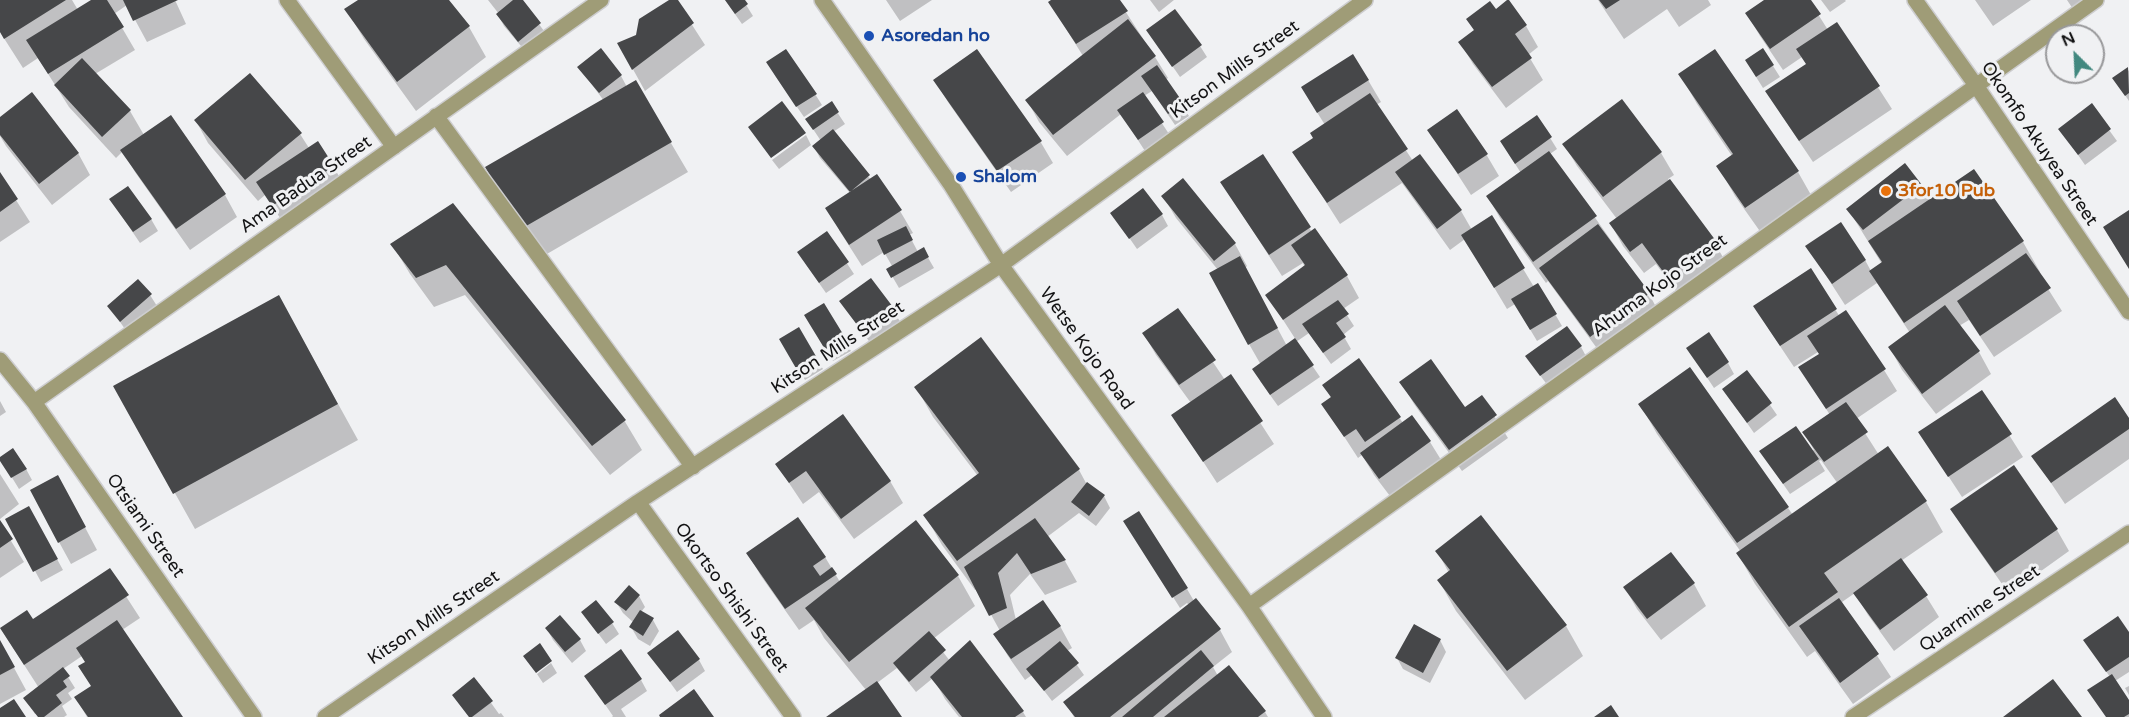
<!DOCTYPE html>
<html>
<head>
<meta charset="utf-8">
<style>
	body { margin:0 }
	#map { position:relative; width:2129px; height:717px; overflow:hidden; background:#f0f1f3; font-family:"Varela Round",sans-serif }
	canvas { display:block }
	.north { position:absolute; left:2045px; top:24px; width:60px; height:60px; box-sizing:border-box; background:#f0f1f3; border:2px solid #98989a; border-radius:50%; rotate:336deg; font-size:16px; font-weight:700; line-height:24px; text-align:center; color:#131314 }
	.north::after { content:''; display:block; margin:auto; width:21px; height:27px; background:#42887f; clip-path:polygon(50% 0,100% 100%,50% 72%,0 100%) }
</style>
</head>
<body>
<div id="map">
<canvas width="2129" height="717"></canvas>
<div class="north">N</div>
</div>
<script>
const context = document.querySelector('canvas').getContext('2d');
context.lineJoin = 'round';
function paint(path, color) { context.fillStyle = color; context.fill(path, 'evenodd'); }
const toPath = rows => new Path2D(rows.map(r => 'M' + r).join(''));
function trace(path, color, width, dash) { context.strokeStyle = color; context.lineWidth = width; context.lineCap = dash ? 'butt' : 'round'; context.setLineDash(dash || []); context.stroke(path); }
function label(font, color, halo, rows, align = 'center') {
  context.font = font + ' "Varela Round",sans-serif'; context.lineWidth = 6; context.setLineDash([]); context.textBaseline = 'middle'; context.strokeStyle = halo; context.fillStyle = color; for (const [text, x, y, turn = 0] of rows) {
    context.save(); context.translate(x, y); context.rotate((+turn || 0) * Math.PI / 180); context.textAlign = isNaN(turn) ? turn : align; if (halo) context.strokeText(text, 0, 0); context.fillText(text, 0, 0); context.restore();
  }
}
const shadow = toPath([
	[0,0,72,0,78,10,93,0,175,0,186,24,147,42,127,5,114,14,135,50,95,74,130,111,144,135,225,195,237,217,190,250,135,172,123,151,116,158,69,107,38,58,23,68,0,32],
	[361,0,448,0,469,27,486,57,416,111,364,39,346,9],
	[488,0,521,0,547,35,526,52,504,26,498,15,499,14],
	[672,0,676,0,705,45,645,91,619,44,637,36],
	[725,0,743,0,753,16,742,24],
	[886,0,932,0,900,21],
	[1054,0,1118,0,1155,57,1168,78,1165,80,1189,116,1175,125,1152,91,1144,96,1169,134,1145,151,1121,114,1067,156,1039,122,1027,100,1083,56,1050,3],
	[1150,0,1174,0,1159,12],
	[1598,0,1708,0,1711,5,1679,27,1667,9,1624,39],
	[1764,0,1809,0,1828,30,1837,24,1892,109,1813,162,1780,113,1807,65,1802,57,1783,70,1760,36,1747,14,1765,2],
	[1821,0,1845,0,1846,1,1830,12],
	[1975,0,2031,0,1993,26],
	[2067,0,2095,0,2079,18],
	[1495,11,1526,26,1538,47,1528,55,1543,80,1506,108,1473,64,1460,42,1475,32,1468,20],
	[1148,31,1200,46,1207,57,1180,77],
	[1773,66,1780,77,1763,88,1753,72],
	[579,67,621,76,627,87,635,82,688,172,540,258,487,168,604,101],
	[2127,69,2129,71,2129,101,2114,79],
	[774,74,815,94,822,105,804,117],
	[1680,74,1798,172,1815,202,1764,237,1735,196,1718,166,1732,156,1697,104],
	[935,80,1040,141,1053,163,1011,192,948,102],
	[1368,80,1381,102,1376,105,1413,161,1420,156,1461,211,1472,230,1492,217,1534,287,1538,285,1562,326,1537,341,1515,304,1507,309,1465,239,1450,250,1402,183,1340,224,1294,152,1315,138,1325,125,1315,109],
	[1621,101,1661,153,1674,175,1668,179,1714,242,1727,264,1681,298,1656,264,1644,273,1623,246,1611,224,1617,219,1577,166,1564,144],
	[831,103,845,124,833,132,871,180,900,211,913,233,909,235,918,252,923,249,934,268,899,288,888,269,892,266,884,252,862,266,839,230,850,193,820,158,814,147,821,141,807,120],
	[2091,105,2117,141,2085,165,2060,129],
	[1537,117,1557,149,1550,154,1649,294,1661,316,1604,358,1548,281,1546,283,1500,218,1488,197,1521,173,1508,153],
	[0,119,78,153,90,175,52,205,6,146,0,136],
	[196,121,300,134,309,148,333,166,346,188,286,227,265,195,258,201,208,143],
	[1429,130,1486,154,1499,176,1471,195],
	[806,135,811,145,779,169,772,160],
	[1263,156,1312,232,1315,230,1347,276,1359,298,1343,309,1354,326,1343,335,1351,349,1331,364,1309,333,1296,342,1320,377,1278,406,1260,381,1261,365,1249,344,1218,270,1176,218,1163,196,1235,244,1247,266,1245,268,1287,346,1296,340,1267,295,1305,268,1303,263,1282,276,1222,183],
	[0,175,30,222,0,242],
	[1921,186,1930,201,2023,242,2040,272,2038,273,2062,311,1994,357,1969,320,1959,326,1979,352,1991,374,1936,414,1902,370,1890,348,1910,333,1877,283,1845,305,1807,246,1865,260,1871,271,1882,264,1848,209],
	[111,200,151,219,158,231,140,243],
	[453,205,624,420,642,450,610,475,465,295,434,307,410,274,392,244],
	[1112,213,1162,215,1168,226,1137,249],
	[827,233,854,274,826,293,805,263],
	[1810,270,1840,317,1884,370,1897,391,1856,419,1879,455,1926,502,1943,532,1901,561,1926,596,1939,617,1894,651,1868,615,1855,593,1842,602,1891,677,1853,704,1815,651,1807,657,1755,584,1738,554,1741,552,1657,434,1640,404,1689,369,1793,515,1838,484,1821,460,1819,461,1825,471,1790,494,1768,462,1814,450,1804,433,1830,415,1800,368,1820,355,1818,352,1794,367,1768,328],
	[150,295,157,306,127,332,109,306],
	[841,302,894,312,901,323,871,344],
	[823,305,851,351,833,361,806,316],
	[1178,310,1225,380,1230,376,1274,444,1217,483,1173,415,1191,403,1156,355,1144,334],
	[798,329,823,369,805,380,781,339],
	[299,333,358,440,195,529,115,386],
	[1581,347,1587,358,1548,386,1534,367],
	[1688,349,1728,363,1734,374,1714,388],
	[1359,360,1403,423,1411,417,1430,442,1443,463,1393,500,1374,475,1362,455,1358,458,1323,404,1331,398,1324,385],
	[1747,372,1777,415,1754,433,1724,390],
	[1401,382,1465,409,1482,397,1508,438,1462,471,1414,404],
	[916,387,1079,470,1086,483,1104,496,1110,508,1096,526,1079,513,1047,537,1065,561,1077,582,1045,595,1030,574,1010,595,1016,620,1060,626,1072,648,1067,651,1084,675,1052,701,1032,675,1025,680,1008,656,995,634,1000,631,977,589,975,590,942,545,925,515,978,476,933,417],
	[1982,392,2023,457,1962,497,1920,433],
	[0,401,6,412,0,416],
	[2129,421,2129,459,2065,504,2033,456],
	[0,458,26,469,32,480,19,489],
	[777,465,890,481,903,503,854,539,819,492,803,504],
	[0,474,19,504,0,519],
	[70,499,97,550,71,564,59,542],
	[29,508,63,570,41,582,7,519],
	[1952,510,2057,530,2069,551,2009,594,1965,531],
	[0,523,24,562,0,578],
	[1132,532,1187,589,1194,601,1220,630,1232,652,1213,667,1218,676,1265,712,1268,717,1074,717,1065,702,1189,605,1187,603,1180,608],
	[1437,551,1566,626,1583,656,1525,700,1456,611,1439,581,1449,573],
	[748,554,825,557,840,582,958,576,975,606,933,639,950,661,1023,712,1026,717,959,717,945,699,933,678,916,692,897,668,877,683,900,717,828,717,866,690,824,638,814,620,799,630,761,576],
	[1670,554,1694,584,1706,606,1661,640,1637,609,1625,588],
	[109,570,140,618,122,630,181,717,87,717,76,698,92,687,86,663,82,656,63,669,75,688,68,693,72,699,62,706,67,715,64,717,40,717,38,712,35,714,25,698,39,688,1,629,32,621],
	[639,596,645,607,641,612,653,620,659,631,650,646,638,639,631,627,634,623,623,613,616,602],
	[583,613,612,623,619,634,606,644],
	[560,617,580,640,586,651,572,663,553,640,547,629],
	[2129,634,2129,672,2115,681,2129,702,2129,717,2106,717,2110,677,2092,651],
	[1440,640,1446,652,1430,683,1403,669,1397,658],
	[0,642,26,690,0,704],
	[649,653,699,660,705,671,677,692],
	[551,663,557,673,543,683,537,674],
	[474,679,499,714,501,713,504,717,469,717,454,695],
	[641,680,647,691,621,709,626,717,612,717,613,716,593,687],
	[2129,686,2129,695,2125,688]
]);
const building = toPath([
	[0,0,66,0,4,39,0,32],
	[91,0,107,0,124,27,48,74,26,40],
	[123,0,178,0,133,21],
	[358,0,449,0,470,26,397,82,344,9],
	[513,0,523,0,541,23,518,42,496,14],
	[669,0,678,0,694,23,632,70,617,43,636,35,639,19],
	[725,0,745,0,748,4,735,14],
	[1051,0,1120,0,1128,11,1076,44,1048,2],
	[1507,0,1509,0,1527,25,1515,34,1532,58,1492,87,1458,42,1474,30,1466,19,1490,1,1496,9],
	[1599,0,1620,0,1606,9],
	[1764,0,1811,0,1821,14,1770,49,1745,13],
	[1175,9,1202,45,1172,67,1146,30],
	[1128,19,1156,56,1053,135,1025,100],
	[1837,22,1880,86,1799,141,1765,91,1806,64,1796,49],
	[601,48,622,75,599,93,577,67],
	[1763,48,1774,65,1756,77,1745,60],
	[786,49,817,94,796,107,766,62],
	[977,49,1042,141,997,171,933,80],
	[1715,49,1799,171,1745,208,1716,166,1733,154,1678,74],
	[1353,54,1369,80,1317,113,1301,87],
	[82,58,131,110,102,137,54,85],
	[1157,65,1184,104,1168,114,1141,76],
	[2128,67,2129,93,2125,96,2112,78],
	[250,73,302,133,245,180,194,120],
	[636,80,672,142,521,229,485,167],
	[32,92,79,153,39,184,0,135,0,117],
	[1143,92,1164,122,1138,140,1117,110],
	[1370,93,1408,149,1327,203,1292,152,1313,138,1310,133],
	[1622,99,1662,152,1603,197,1562,144],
	[782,101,806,133,771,158,748,127],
	[832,101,839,112,813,130,805,119],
	[2092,103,2111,129,2078,155,2058,129],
	[1457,109,1488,154,1458,174,1427,130],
	[171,115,226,194,176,229,120,150],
	[1537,115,1552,137,1515,164,1500,141],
	[833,129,870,175,850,192,812,146],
	[318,141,334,166,272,206,256,182],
	[1549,151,1597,216,1533,262,1486,196],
	[1263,154,1311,227,1269,255,1220,182],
	[1420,154,1462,210,1437,229,1395,172],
	[1905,163,1922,185,1863,230,1846,209],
	[1974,169,2024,241,1904,323,1869,271,1882,262,1868,241],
	[0,172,18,199,0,212],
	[877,174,902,210,849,245,825,208],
	[1183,178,1236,243,1214,261,1161,196],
	[1670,179,1716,241,1667,277,1642,243,1630,252,1609,223],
	[128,186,152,219,133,232,109,199],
	[1143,188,1163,214,1129,239,1110,213],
	[453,203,626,420,592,446,446,265,416,278,390,244],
	[2129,210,2129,269,2103,227],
	[1492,215,1525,268,1494,288,1461,235],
	[1841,222,1866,260,1832,284,1805,246],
	[1598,224,1650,293,1590,337,1539,268],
	[906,226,913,240,884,255,877,240],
	[1315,228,1348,275,1283,320,1265,295,1305,265,1291,245],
	[827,231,849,262,819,283,797,252],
	[924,247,929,257,891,278,886,269],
	[2026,253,2051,288,1980,336,1957,301],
	[1240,256,1278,328,1248,345,1209,273],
	[1811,268,1837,309,1780,346,1753,306],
	[871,278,896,311,864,334,839,301],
	[138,279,152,294,120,322,107,306],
	[1538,283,1557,314,1530,330,1511,299],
	[279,295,338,404,173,494,113,386],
	[1338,300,1349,314,1336,323,1346,337,1323,353,1302,324],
	[824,303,846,339,826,351,804,315],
	[1945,305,1980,351,1922,394,1888,347],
	[1178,308,1216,360,1179,385,1142,333],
	[1846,310,1886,369,1826,409,1798,367,1819,354,1807,336],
	[1567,326,1582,346,1540,376,1525,356],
	[799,327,817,358,797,370,779,339],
	[1709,332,1729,362,1707,378,1686,348],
	[981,337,1080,469,957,561,923,515,979,473,914,387],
	[1295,338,1314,365,1270,395,1252,369],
	[1359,358,1401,417,1365,442,1356,429,1344,437,1321,404,1331,397,1322,385],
	[1431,359,1465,407,1482,395,1497,415,1449,450,1399,382],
	[1690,367,1789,507,1737,543,1638,404],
	[1747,370,1772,403,1747,423,1722,389],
	[1231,374,1263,421,1203,462,1171,415],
	[1982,390,2012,434,1948,477,1918,432],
	[2115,397,2129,418,2129,429,2051,483,2031,456],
	[1846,402,1868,432,1824,462,1802,432],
	[843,414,891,481,841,519,806,471,789,483,775,464],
	[1412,415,1431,441,1379,479,1360,453],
	[1796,426,1819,459,1783,484,1759,451],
	[1888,446,1927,501,1824,573,1838,592,1789,627,1736,553],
	[13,448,27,469,11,478,0,461,0,457],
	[2014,465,2058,529,1995,573,1950,509],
	[58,475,86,527,58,543,30,490],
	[1087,482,1105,495,1089,516,1071,502],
	[29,506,58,559,33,572,5,519],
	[1139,511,1188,588,1172,598,1123,521],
	[1481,515,1567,625,1507,671,1437,580,1450,570,1435,551],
	[798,517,826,557,813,566,820,576,832,567,837,574,785,609,746,553],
	[1035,518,1066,560,1031,574,1017,553,998,573,1007,608,989,616,964,567],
	[0,520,13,539,0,548],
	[916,520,959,575,849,662,805,608],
	[1671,552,1695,583,1647,619,1623,587],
	[1901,558,1928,595,1880,630,1853,593],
	[110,568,129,595,24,665,0,628,27,610,33,619],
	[629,585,640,595,626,611,614,602],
	[1196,598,1221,629,1110,717,1075,717,1063,702],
	[1839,598,1879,654,1840,683,1799,626],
	[596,600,614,622,598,634,581,612],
	[1043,600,1061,626,1011,659,993,634],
	[640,610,654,618,643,636,629,627],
	[560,615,581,639,565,652,545,628],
	[2118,616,2129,632,2129,657,2106,672,2083,640],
	[117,620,183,717,88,717,74,697,91,686,78,666,85,662,76,648],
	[1414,624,1441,639,1423,673,1395,658],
	[678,630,700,659,670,682,647,653],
	[929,631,946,650,909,682,893,663],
	[0,640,15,667,0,675],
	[970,640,1024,711,1015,717,962,717,930,677],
	[1060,641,1079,663,1044,691,1026,669],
	[540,643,552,661,536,673,523,656],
	[621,649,642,679,605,705,584,676],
	[1201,650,1214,666,1153,717,1122,717],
	[1229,665,1266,711,1258,717,1164,717],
	[63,667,70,676,63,681,67,687,56,695,62,703,44,717,38,717,23,698],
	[2112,674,2129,700,2129,714,2124,717,2106,717,2087,690],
	[474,677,493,701,472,717,469,717,452,695],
	[2053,679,2082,717,2003,717],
	[877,681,902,717,826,717],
	[694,689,714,717,660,717,659,715],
	[14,699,26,717,0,717,0,708],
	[1611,705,1619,717,1594,717]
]);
const minor = toPath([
	[287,0,394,147],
	[822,0,951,185,1001,265,1249,606,1324,717],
	[1915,0,1975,84,2129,312],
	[436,116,693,467],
	[0,360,34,402,254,717],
	[34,402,601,0],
	[638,502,793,717],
	[1249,606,2096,0],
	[325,717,638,502,1001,265,1365,0],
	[1853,717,2129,533]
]);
const markers = [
	[869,36,6,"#1a4fb4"],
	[961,177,6,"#1a4fb4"],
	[1886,191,6,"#e8710a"]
];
const transitNames = [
	["Asoredan ho",881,36],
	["Shalom",973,177]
];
const streetNames = [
	["Kitson Mills Street",1235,70,-36],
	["Okomfo Akuyea Street",2039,144,56],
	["Ama Badua Street",306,185,-35],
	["Ahuma Kojo Street",1660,286,-36],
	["Kitson Mills Street",838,348,-33],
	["Wetse Kojo Road",1086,349,54],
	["Otsiami Street",145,526,55],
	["Okortso Shishi Street",731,598,54],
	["Quarmine Street",1980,609,-34],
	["Kitson Mills Street",434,618,-34]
];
const foodNames = [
	["3for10 Pub",1898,191]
];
paint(shadow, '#0003');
paint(building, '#464749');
trace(minor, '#cdcdcf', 18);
trace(minor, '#9f9c77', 15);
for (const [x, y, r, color] of markers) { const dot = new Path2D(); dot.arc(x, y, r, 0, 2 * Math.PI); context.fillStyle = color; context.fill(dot); trace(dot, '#f0f1f3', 2); }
label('bold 18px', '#164399', '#f0f1f3', transitNames, 'left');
label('18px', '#131314', '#f0f1f3', streetNames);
label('bold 18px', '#c56008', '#f0f1f3', foodNames, 'left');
</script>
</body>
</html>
